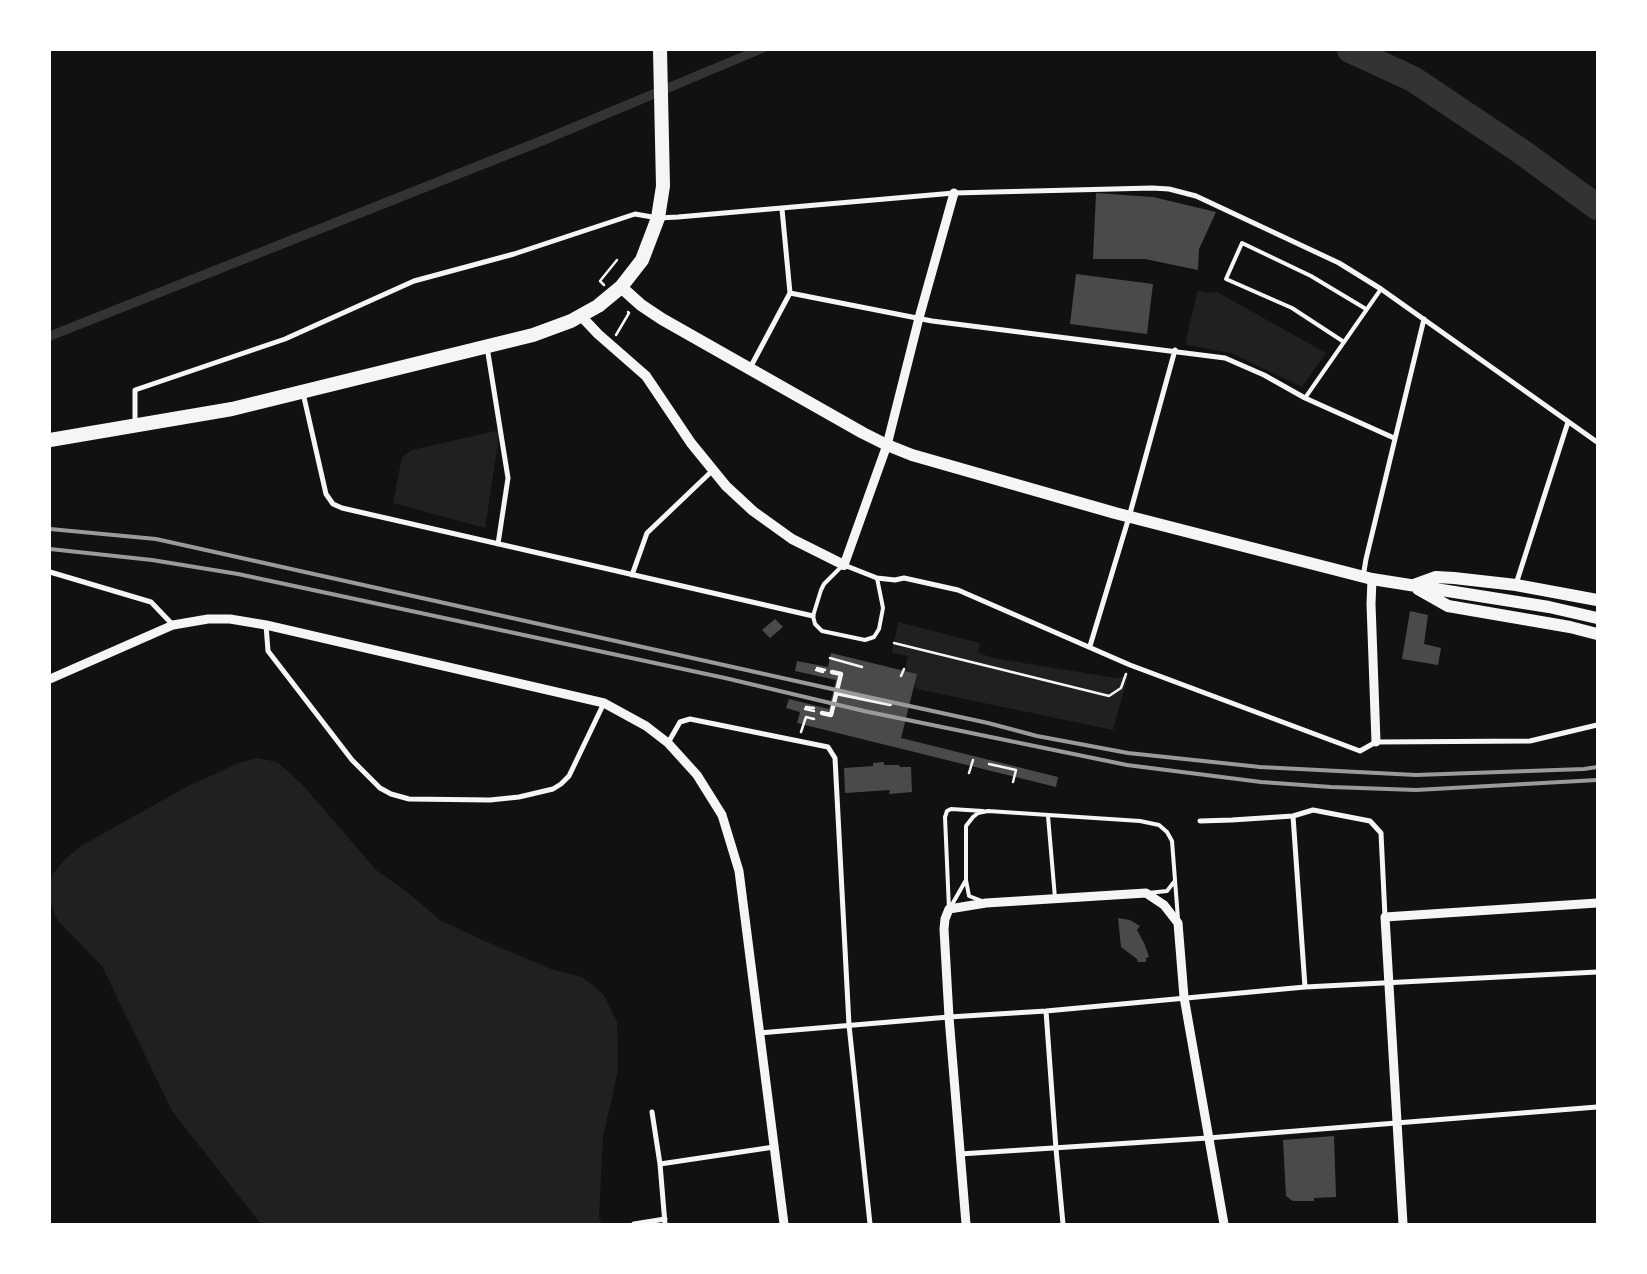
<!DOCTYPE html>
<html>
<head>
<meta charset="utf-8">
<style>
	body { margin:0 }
	#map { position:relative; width:1647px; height:1274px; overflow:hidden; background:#111; font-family:Georgia,serif }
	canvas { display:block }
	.frame { position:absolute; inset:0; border:51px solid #fff; pointer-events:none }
</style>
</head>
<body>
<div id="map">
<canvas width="1647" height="1274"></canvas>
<div class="frame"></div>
</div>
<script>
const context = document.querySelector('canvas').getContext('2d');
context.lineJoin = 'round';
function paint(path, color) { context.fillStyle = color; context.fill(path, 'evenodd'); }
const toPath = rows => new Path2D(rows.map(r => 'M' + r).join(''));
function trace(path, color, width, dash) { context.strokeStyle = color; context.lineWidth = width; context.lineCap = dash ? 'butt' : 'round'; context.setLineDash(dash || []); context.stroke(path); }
const green = toPath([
	[1198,290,1208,293,1217,292,1326,353,1302,387,1231,353,1187,345,1186,339],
	[500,430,485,528,393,503,402,457,412,450],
	[898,622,980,643,978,653,994,658,1115,678,1128,676,1113,730,917,689,905,669,908,656,892,653],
	[257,758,277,762,301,783,376,870,406,891,440,920,480,939,551,969,582,977,604,995,617,1022,618,1046,618,1070,603,1137,599,1217,602,1224,261,1224,172,1111,102,966,58,921,50,903,50,878,63,861,81,846,188,786,239,763]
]);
const water = toPath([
	[747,50,770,50,547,144,50,341,50,331,543,135]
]);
const river = toPath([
	[1350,50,1413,79,1522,152,1597,207]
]);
const building = toPath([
	[1096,193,1153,197,1216,212,1199,249,1198,270,1145,259,1093,259],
	[1076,274,1153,284,1147,334,1070,324],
	[1410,611,1428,615,1424,644,1441,648,1438,665,1402,659],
	[775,619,783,627,770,638,762,630],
	[831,653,917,674,901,738,1058,777,1056,787,797,723,800,712,786,708,789,699,829,709,836,680,795,671,797,661,828,667],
	[884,762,884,765,899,765,900,767,911,767,912,792,889,794,890,790,845,793,844,768,873,766,873,763],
	[1118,918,1130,920,1140,926,1137,930,1145,945,1149,957,1146,958,1146,962,1138,962,1137,959,1121,947],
	[1334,1136,1336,1197,1314,1198,1314,1201,1293,1201,1290,1199,1286,1196,1283,1140]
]);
const path = toPath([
	[604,285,600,281,617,260],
	[616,335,629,313,628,312],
	[894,643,1109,696,1121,688,1126,674],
	[830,658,862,667],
	[817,668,825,670],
	[816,670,823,672],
	[901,676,904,669],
	[806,707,814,708],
	[805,709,814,711],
	[801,732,806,717,814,719],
	[989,764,1016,770,1013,782],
	[969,773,973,760]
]);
const service = toPath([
	[1344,342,1292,308,1226,279,1242,243,1311,276,1366,309],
	[1305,398,1381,289],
	[842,566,824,584,821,590,813,616,815,624,822,631,865,640,874,637,879,629,883,608,877,578],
	[1048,816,1055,898],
	[966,880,969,896,982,901],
	[1148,893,1167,891,1174,882],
	[950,908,966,880,966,826,973,817,978,813,988,811,1140,821,1159,825,1167,832,1172,841,1178,919],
	[949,909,945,817,947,811,951,809,983,811]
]);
const pedestrian = toPath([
	[836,693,890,704],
	[822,713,831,715,841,674,832,672]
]);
const minor = toPath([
	[790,293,932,321,1225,358,1264,375,1305,398,1394,438],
	[487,347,508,478,498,544],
	[750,368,790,293,782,209],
	[303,393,326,494,333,504,342,508,813,616],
	[135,423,135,390,285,339,414,281,514,254,635,214,658,218,678,217,954,193,1152,188,1169,189,1196,196,1339,263,1381,289,1597,442],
	[844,565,877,578,895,580,904,578,958,590,1130,665,1360,751,1376,742,1530,741,1597,725],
	[50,572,151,602,173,625],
	[632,575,647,533,712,471],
	[1363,577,1366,559,1424,319],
	[1516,584,1568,422],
	[266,625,268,651,352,760,380,788,391,794,409,799,490,800,519,797,553,789,561,784,569,776,604,703],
	[1090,646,1129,517,1175,350],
	[668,743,680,722,690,719,828,747,835,758,849,1025,870,1224],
	[1293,816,1305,987],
	[1200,821,1232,820,1293,816,1313,810,1370,821,1381,833,1385,917],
	[1046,1011,1056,1149,1063,1224],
	[759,1033,949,1017,1046,1011,1305,987,1597,972],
	[652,1112,660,1164],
	[960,1154,1208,1138,1597,1107],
	[634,1224,665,1219],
	[665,1224,660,1164,774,1147]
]);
const tertiary = toPath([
	[844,565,887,445,919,318,954,193],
	[1372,579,1371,604,1376,742],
	[50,679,173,625,208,619,230,619,266,625,604,703,646,726,668,743,697,775,722,815,739,871,784,1224],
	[966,1224,949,1017,944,929,945,919,949,909,986,903,1146,893,1164,905,1178,923,1184,997,1224,1224],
	[1403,1224,1385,917,1597,903]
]);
const secondary = toPath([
	[581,316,598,334,646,376,691,443,726,486,753,511,792,539,844,565]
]);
const primary = toPath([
	[621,287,641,305,662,319,863,433,887,445,912,455,1115,513,1372,579,1549,607,1597,618],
	[1414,585,1436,577,1454,578,1516,585,1597,600],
	[1418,589,1448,606,1570,627,1597,634]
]);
const trunk = toPath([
	[50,440,232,409,533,335,571,321,598,306,621,287,642,260,658,218,663,186,660,50]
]);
const rail = toPath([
	[50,529,156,539,868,697,988,723,1037,736,1128,753,1260,767,1416,775,1584,769,1597,767],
	[50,549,152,560,238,574,725,678,864,711,1127,765,1261,782,1331,787,1416,790,1597,780]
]);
paint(green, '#202020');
paint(water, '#333');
trace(river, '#333', 26);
paint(building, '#4a4a4a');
trace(path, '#f5f5f5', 2.5);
trace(service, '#f5f5f5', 4);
trace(pedestrian, '#f5f5f5', 4.5);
trace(minor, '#f5f5f5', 5);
trace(tertiary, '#f5f5f5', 9);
trace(secondary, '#f5f5f5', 10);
trace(primary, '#f5f5f5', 12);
trace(trunk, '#f5f5f5', 14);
trace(rail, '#9a9a9a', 4);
</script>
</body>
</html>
